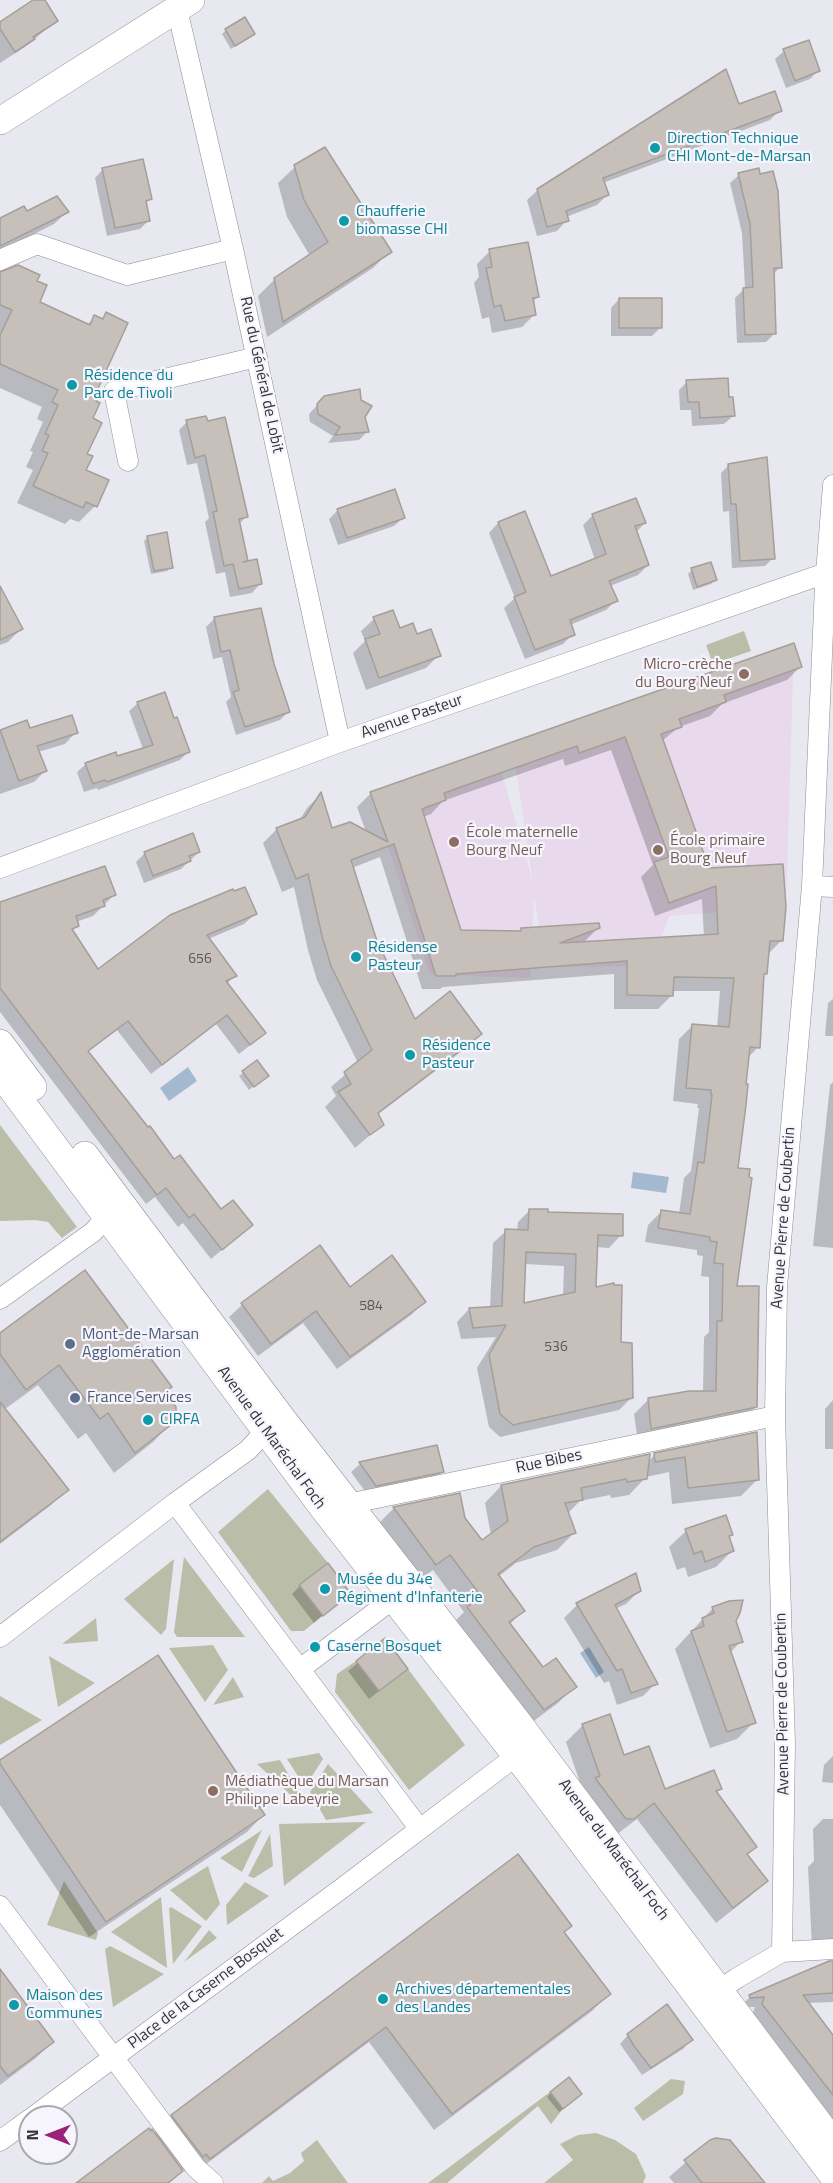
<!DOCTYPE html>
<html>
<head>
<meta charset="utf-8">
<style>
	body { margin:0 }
	#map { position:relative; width:833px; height:2183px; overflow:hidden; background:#e8e8f1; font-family:"Titillium Web",sans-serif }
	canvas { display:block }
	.north { position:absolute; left:18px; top:2105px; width:60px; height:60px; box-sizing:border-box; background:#f6f5fe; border:2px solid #a8a8ae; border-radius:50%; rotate:270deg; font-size:16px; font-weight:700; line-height:24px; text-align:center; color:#343437 }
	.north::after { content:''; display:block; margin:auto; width:21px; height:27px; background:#9c2179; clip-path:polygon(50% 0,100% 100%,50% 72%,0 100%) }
</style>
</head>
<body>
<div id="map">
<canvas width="833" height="2183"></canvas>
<div class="north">N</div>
</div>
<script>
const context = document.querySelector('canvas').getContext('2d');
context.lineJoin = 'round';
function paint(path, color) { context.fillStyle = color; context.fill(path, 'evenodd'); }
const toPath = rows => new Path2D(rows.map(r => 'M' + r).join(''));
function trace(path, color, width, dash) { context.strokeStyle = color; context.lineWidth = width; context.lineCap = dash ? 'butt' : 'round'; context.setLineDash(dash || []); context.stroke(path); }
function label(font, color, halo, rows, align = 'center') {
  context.font = font + ' "Titillium Web",sans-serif'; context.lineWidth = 4.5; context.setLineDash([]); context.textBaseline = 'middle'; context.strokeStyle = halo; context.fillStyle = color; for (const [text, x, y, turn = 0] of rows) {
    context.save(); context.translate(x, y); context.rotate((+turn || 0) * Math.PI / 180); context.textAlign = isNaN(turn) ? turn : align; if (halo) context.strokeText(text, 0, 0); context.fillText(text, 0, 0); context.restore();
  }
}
const education = toPath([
	[794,643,786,907,669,916,651,966,546,967,534,896,530,978,430,975,370,792,495,749,533,883,512,743]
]);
const green = toPath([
	[744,631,751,651,713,664,706,645],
	[0,1125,77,1227,62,1238,48,1222,35,1220,0,1221],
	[268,1489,328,1563,300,1585,323,1615,304,1631,291,1631,218,1532],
	[184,1557,245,1637,177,1637,174,1632],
	[174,1559,166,1629,161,1635,124,1599],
	[96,1618,98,1641,62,1644],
	[213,1645,228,1670,205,1702,169,1648],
	[49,1656,95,1683,58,1707],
	[356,1661,379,1691,408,1669,465,1745,409,1790,335,1692,337,1674],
	[233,1677,244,1697,213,1705],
	[0,1696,42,1720,0,1745],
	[319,1753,323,1759,305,1787,287,1759],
	[280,1760,300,1794,295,1799,257,1764],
	[328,1764,373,1813,326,1820,310,1792],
	[366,1822,284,1886,279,1824],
	[262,1830,242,1872,220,1858],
	[270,1834,273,1866,254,1878,248,1876],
	[208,1866,220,1904,206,1921,170,1890],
	[64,1881,98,1933,96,1940,47,1925],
	[245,1882,269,1896,227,1925,226,1905],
	[161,1897,167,1968,111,1932],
	[171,1907,202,1926,173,1964,169,1909],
	[209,1930,217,1938,184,1962],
	[110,1946,164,1974,113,2007,105,1949],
	[671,2079,685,2081,683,2094,643,2121,634,2108],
	[550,2092,563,2109,551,2124,538,2106,447,2183,428,2183],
	[596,2133,615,2140,636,2154,646,2176,643,2183,544,2183,573,2160,560,2144,578,2135],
	[317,2140,348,2183,262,2183,269,2176,273,2181,290,2173,304,2161,301,2153]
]);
const water = toPath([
	[188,1067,197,1081,169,1101,160,1088],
	[633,1172,669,1177,666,1193,631,1188],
	[589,1647,604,1672,596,1678,580,1653]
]);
const shadow = toPath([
	[36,0,43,0,56,21,25,47,0,63,0,24],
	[226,30,253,34,231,49,222,34],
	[808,42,818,71,810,79,786,88,775,59,784,51],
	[739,106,780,110,770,120,603,183,607,195,597,205,566,217,567,220,557,231,537,236,527,200,538,190],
	[295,167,390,251,373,268,267,337,258,296,275,279,310,256,287,217,278,183],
	[103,169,150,199,145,204,149,220,140,229,107,236,95,178],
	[739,175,780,267,773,275,774,334,766,342,737,343,735,298,745,288,742,233,730,183],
	[67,212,54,224,0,251,0,220,26,213],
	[490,251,538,297,532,302,535,314,522,327,492,333,489,317,482,319,474,283,479,277,477,264],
	[0,277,35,281,38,303,87,325,95,317,101,319,106,314,84,470,95,506,79,522,70,519,65,524,17,503,33,470,26,467,33,452,30,451,43,422,37,419,42,407,0,388],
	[619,299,661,327,652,336,611,336,611,308],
	[687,382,727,399,733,416,724,424,692,426,691,410,680,410,679,390],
	[325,397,360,401,367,432,359,440,328,443,333,436,310,422,309,414],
	[187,422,247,516,239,524,247,560,260,584,252,593,230,597,225,572,216,574,205,522,209,518,197,463,187,465,179,430],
	[729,465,773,558,765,566,732,568,729,511,723,512,721,473],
	[338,510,403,518,394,526,338,545,329,519],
	[524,513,550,578,595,560,583,525,593,515,645,523,636,532,648,565,638,575,610,586,616,600,606,610,570,625,573,634,563,644,525,659,504,608,515,598,489,533,498,523],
	[148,537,171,567,167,571,151,574,144,541],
	[692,570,715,580,711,584,693,590,688,574],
	[0,590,21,629,8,642,0,645],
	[215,618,273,665,289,711,280,720,236,735,226,702,231,697,222,657,213,659,206,627],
	[374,619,416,636,439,655,426,668,366,690,353,653,365,641,361,631],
	[801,666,787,680,722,704,710,716,679,727,662,741,708,870,782,940,767,955,765,974,763,976,758,1047,747,1059,736,1169,736,1288,756,1407,741,1421,638,1442,634,1414,648,1400,703,1393,704,1337,709,1332,709,1277,701,1276,703,1256,697,1255,697,1250,645,1242,648,1225,662,1211,679,1214,684,1178,691,1171,699,1108,697,1108,698,1104,673,1101,679,1039,693,1025,717,1028,720,991,672,991,672,995,658,1009,614,1009,614,974,443,987,440,989,422,989,380,857,352,868,376,942,414,1021,480,1034,466,1048,377,1115,382,1125,355,1148,325,1107,336,1096,331,1087,358,1063,317,980,308,950,294,887,282,892,263,843,277,829,299,821,307,808,320,795,331,830,366,832,357,807,371,793],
	[611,750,653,865,641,877,655,916,702,899,704,937,583,943,598,928,522,930,519,933,459,931,423,817,431,814,443,801,563,759,565,766],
	[138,703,173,720,188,752,180,760,98,790,97,788,84,792,77,772,86,764,116,758,143,749,129,711],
	[30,730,76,732,65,744,38,752,45,771,34,782,0,794,0,732],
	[199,852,181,869,144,883,136,862,145,853],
	[114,895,93,916,76,922,77,926,72,931,97,971,255,914,244,924,208,939,235,975,227,984,264,1033,253,1043,239,1054,216,1024,151,1074,117,1030,88,1052,173,1162,221,1211,251,1225,211,1259,183,1223,178,1227,155,1197,146,1204,0,1012,0,904],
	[833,999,833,1036,825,1036,828,1003],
	[257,1062,263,1079,249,1090,239,1076],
	[833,1082,833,1248,813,1246,830,1085],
	[530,1210,621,1235,609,1248,596,1247,595,1289,619,1344,632,1397,619,1410,500,1437,489,1427,477,1368,496,1337,461,1339,457,1322,469,1309,490,1308,493,1243,506,1231,517,1231,518,1222],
	[524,1264,564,1266,563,1296,522,1305],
	[320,1247,350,1289,424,1302,411,1315,337,1369,303,1323,258,1356,229,1317,242,1305],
	[0,1335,164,1393,174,1420,153,1442,114,1473,86,1433,78,1439,38,1385,5,1409,0,1403],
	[833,1400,833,1449,825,1449,825,1409],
	[0,1415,31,1446,33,1444,67,1489,51,1505,0,1544],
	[756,1434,757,1480,741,1496,672,1504,669,1472,646,1477,629,1495,611,1498,610,1495,580,1501,567,1514,574,1533,557,1550,516,1563,498,1577,523,1611,509,1625,543,1669,575,1686,558,1703,527,1726,451,1625,464,1612,433,1570,418,1581,377,1525,394,1508,458,1495,463,1518,481,1542,491,1535,485,1503,501,1486,648,1462,655,1454],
	[436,1447,443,1471,434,1480,367,1494,351,1472,360,1464],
	[686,1531,732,1535,728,1538,732,1551,716,1567,688,1577,685,1567,677,1570,669,1547],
	[300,1586,349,1594,314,1623,292,1594],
	[640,1590,626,1604,615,1609,656,1683,643,1696,617,1705,609,1681,604,1683,564,1618,577,1605],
	[713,1608,734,1621,741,1641,730,1653,754,1722,737,1739,710,1748,675,1649],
	[384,1641,397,1677,369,1699,348,1671],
	[583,1725,664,1791,720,1789,715,1793,755,1847,746,1856,766,1881,749,1897,716,1923,637,1819,616,1835,583,1791,566,1742],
	[833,1756,833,1783,822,1782,824,1765],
	[0,1762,263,1815,247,1832,89,1937,0,1805],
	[823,1819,833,1819,833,1945,812,1947,808,1867,814,1861,813,1829],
	[563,1933,609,1994,592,2011,434,2130,369,2042,193,2174,189,2169,185,2172,183,2169,169,2183,78,2183,154,2134,172,2116],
	[833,1962,833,2002,808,2003,833,2037,833,2120,752,2015,755,2007,740,2007,750,1997],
	[0,1972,52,2042,36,2058,0,2085],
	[628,2035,691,2040,683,2049,642,2075,620,2044],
	[551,2093,576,2098,559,2112,547,2097],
	[710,2141,762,2183,674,2183,669,2177]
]);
const building = toPath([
	[33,0,45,0,58,21,33,37,35,39,15,52,0,29,0,22,33,0],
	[245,17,255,34,235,46,225,29,245,17],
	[809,40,820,71,795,81,783,49,809,40],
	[726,69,739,104,775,91,782,111,603,178,609,195,566,211,569,221,547,227,537,189,726,69],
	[325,147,392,252,283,322,274,278,328,242,304,200,294,165,325,147],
	[143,159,152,199,146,201,150,221,115,228,102,168,143,159],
	[759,168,760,174,773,171,778,191,782,268,774,268,776,334,745,335,743,288,753,287,750,224,738,173,759,168],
	[57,196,69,212,0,246,0,218,24,206,27,211,57,196],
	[528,242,539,297,533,298,536,315,505,321,501,305,494,307,486,268,492,267,489,249,528,242],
	[18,265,40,275,37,281,47,285,40,302,90,325,94,315,103,319,106,312,128,323,96,393,100,395,96,401,100,403,93,418,102,423,87,454,93,456,86,470,109,480,97,507,86,502,83,508,33,486,48,453,42,451,49,435,45,434,58,405,52,402,58,390,0,364,0,335,12,310,0,305,0,272,18,265],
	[619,298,662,298,662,328,619,328,619,298],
	[728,378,729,397,733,397,735,416,700,418,699,402,688,402,686,380,728,378],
	[360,389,361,400,372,406,365,417,369,432,335,435,340,427,318,414,317,404,324,396,360,389],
	[206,416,208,421,225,417,248,517,239,519,248,561,243,562,257,559,262,584,239,589,233,564,224,566,213,512,217,511,205,455,195,458,186,420,206,416],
	[767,457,775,559,740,561,736,504,731,504,728,464,767,457],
	[395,489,405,518,347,538,337,509,395,489],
	[636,498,646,523,635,526,649,565,609,581,618,601,570,620,575,635,535,650,514,597,526,592,498,522,525,511,551,576,606,554,592,514,636,498],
	[167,532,173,568,154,571,147,536,167,532],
	[711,562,717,580,697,587,691,568,711,562],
	[0,586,23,629,0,640,0,586],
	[261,608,274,664,290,712,245,727,233,692,239,690,230,650,221,652,214,617,261,608],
	[393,610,400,628,413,623,417,634,431,629,441,656,379,678,365,639,380,634,373,617,393,610],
	[794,643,802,667,724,695,726,702,679,719,682,727,661,734,709,868,783,864,786,907,783,941,770,941,767,974,764,974,760,1048,750,1047,746,1084,748,1084,746,1105,738,1168,750,1169,749,1177,752,1178,737,1286,759,1286,757,1407,651,1429,648,1398,689,1391,716,1391,717,1321,722,1321,723,1264,714,1263,717,1242,710,1241,710,1237,658,1228,661,1210,690,1214,698,1162,704,1163,712,1095,711,1095,711,1090,686,1088,692,1024,729,1027,734,978,674,977,673,996,627,995,627,961,456,974,456,976,436,976,394,844,351,860,377,941,415,1019,450,991,482,1034,378,1113,384,1125,370,1135,338,1092,351,1084,344,1072,372,1050,331,966,322,936,308,874,296,879,276,828,305,817,321,792,332,828,350,822,388,842,370,792,794,643],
	[625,737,669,857,654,862,669,903,716,886,718,934,560,943,600,928,599,923,521,928,521,931,461,930,422,809,446,800,444,793,577,746,579,753,625,737],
	[165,692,174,718,177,717,190,752,107,782,105,780,93,784,85,763,116,752,117,756,153,745,137,702,165,692],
	[72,715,78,733,37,746,47,771,19,781,0,730,27,720,30,728,72,715],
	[193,833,200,852,189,856,191,861,153,876,144,852,193,833],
	[105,866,116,895,103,900,105,906,76,916,79,926,72,929,98,969,170,915,233,889,234,891,245,887,257,914,207,935,237,976,226,981,266,1033,250,1045,227,1015,162,1065,128,1021,88,1051,148,1127,150,1126,174,1159,180,1155,221,1209,233,1200,253,1225,222,1250,194,1214,189,1218,166,1188,157,1195,0,988,0,902,105,866],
	[257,1060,269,1076,254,1087,242,1071,257,1060],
	[529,1209,548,1209,548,1212,623,1214,623,1236,598,1235,596,1287,614,1283,614,1285,622,1285,621,1342,632,1343,633,1398,513,1425,500,1414,489,1355,506,1325,473,1328,469,1308,502,1306,505,1229,528,1230,529,1209],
	[526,1252,576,1254,575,1292,524,1303,526,1252],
	[320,1245,350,1287,392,1255,426,1302,350,1357,316,1311,271,1344,241,1303,320,1245],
	[85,1270,172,1387,165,1392,176,1407,176,1421,135,1453,108,1413,100,1419,59,1365,26,1390,0,1354,0,1333,85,1270],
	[0,1402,69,1490,0,1542,0,1402],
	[757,1432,759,1480,688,1488,685,1457,655,1462,654,1453,757,1432],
	[437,1445,444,1472,376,1486,359,1462,437,1445],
	[650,1454,647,1479,627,1482,626,1479,581,1488,583,1500,565,1503,576,1533,534,1547,498,1574,525,1611,509,1622,543,1667,556,1658,577,1687,544,1710,467,1607,481,1596,450,1555,436,1565,393,1507,460,1493,465,1518,482,1540,508,1521,501,1485,650,1454],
	[726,1515,733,1535,729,1536,734,1551,705,1562,702,1551,694,1554,685,1529,726,1515],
	[328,1563,351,1594,323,1616,299,1585,328,1563],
	[636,1573,641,1591,615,1605,658,1684,631,1693,622,1669,617,1671,576,1603,636,1573],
	[743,1600,740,1613,736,1621,743,1642,729,1646,756,1723,727,1732,691,1631,704,1626,702,1618,714,1613,712,1607,729,1601,743,1600],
	[385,1638,408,1669,379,1691,356,1661,385,1638],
	[158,1655,265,1815,106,1922,0,1764,0,1760,158,1655],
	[610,1714,624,1755,649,1746,665,1789,714,1770,722,1789,716,1791,757,1847,747,1854,768,1881,733,1908,654,1803,634,1819,626,1819,595,1778,600,1776,582,1724,610,1714],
	[518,1854,572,1926,564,1932,611,1994,452,2114,386,2027,210,2159,206,2154,203,2157,171,2115,518,1854],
	[829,1961,833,1961,833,1993,803,1995,833,2035,833,2095,762,2004,764,1997,750,1998,749,1995,829,1961],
	[0,1969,54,2042,8,2076,0,2066,0,1969],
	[667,2004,693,2040,651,2068,634,2046,627,2034,667,2004],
	[569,2077,582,2094,563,2109,550,2092,569,2077],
	[149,2128,151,2131,152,2129,183,2171,168,2183,76,2183,149,2128],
	[716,2138,730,2140,765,2183,702,2183,684,2160,710,2140,716,2138]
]);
const minor = toPath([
	[177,9,233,249,340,742],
	[0,260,37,244,127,275,233,249],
	[128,461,114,391,257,357],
	[0,868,340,742,826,573],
	[812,886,833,887],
	[0,1299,93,1232,108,1216,117,1210],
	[175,1503,419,1828],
	[338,1506,775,1416],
	[0,1637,175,1503,248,1450,274,1422],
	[300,1669,393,1599],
	[0,1906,196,2168,213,2183],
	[782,1952,785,1743,775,1416,777,1287,812,886,825,586,833,485],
	[708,1998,737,1978,782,1952,833,1949],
	[33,2117,345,1886,516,1756],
	[0,2141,30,2119]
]);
const secondary = toPath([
	[0,121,191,0],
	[0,1043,33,1087],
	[0,1073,323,1508,528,1771,833,2176],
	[85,1155,281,1417,517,1721,833,2142]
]);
const markers = [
	[655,148,6,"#0f9aa8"],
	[344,221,6,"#0f9aa8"],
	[72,385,6,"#0f9aa8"],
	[744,674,6,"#8d6e63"],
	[454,842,6,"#8d6e63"],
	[658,850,6,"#8d6e63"],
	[356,957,6,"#0f9aa8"],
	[410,1055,6,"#0f9aa8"],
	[70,1344,6,"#5c6f8a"],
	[75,1398,6,"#5c6f8a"],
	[148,1420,6,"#0f9aa8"],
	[325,1589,6,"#0f9aa8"],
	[315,1647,6,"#0f9aa8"],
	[213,1791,6,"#8d6e63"],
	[383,1999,6,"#0f9aa8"],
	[14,2005,6,"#0f9aa8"]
];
const numberNames = [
	["656",200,960],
	["584",371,1307],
	["536",556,1348]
];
const cultureNames = [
	["Direction Technique",667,139],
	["CHI Mont-de-Marsan",667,157],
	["Chaufferie",356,212],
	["biomasse CHI",356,230],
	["Résidence du",84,376],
	["Parc de Tivoli",84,394],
	["Résidense",368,948],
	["Pasteur",368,966],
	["Résidence",422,1046],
	["Pasteur",422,1064],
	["CIRFA",160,1420],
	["Musée du 34e",337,1580],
	["Régiment d'Infanterie",337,1598],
	["Caserne Bosquet",327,1647],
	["Archives départementales",395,1990],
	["des Landes",395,2008],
	["Maison des",26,1996],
	["Communes",26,2014]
];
const streetNames = [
	["Rue du Général de Lobit",261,375,78],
	["Avenue Pasteur",412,717,-19],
	["Avenue Pierre de Coubertin",784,1218,-86],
	["Avenue du Maréchal Foch",271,1438,54],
	["Rue Bibes",549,1462,-12],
	["Avenue Pierre de Coubertin",783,1704,-91],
	["Avenue du Maréchal Foch",613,1850,53],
	["Place de la Caserne Bosquet",206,1989,-37]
];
const educationNames = [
	["Micro-crèche",732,665,"right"],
	["du Bourg Neuf",732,683,"right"],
	["École maternelle",466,833],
	["Bourg Neuf",466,851],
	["École primaire",670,841],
	["Bourg Neuf",670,859],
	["Médiathèque du Marsan",225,1782],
	["Philippe Labeyrie",225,1800]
];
const serviceNames = [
	["Mont-de-Marsan",82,1335],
	["Agglomération",82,1353],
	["France Services",87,1398]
];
paint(education, '#e9d9ec');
paint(green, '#babda7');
paint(water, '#a2b9cf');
paint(shadow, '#0003');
paint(building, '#c7bfba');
trace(building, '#a59e99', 1.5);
trace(minor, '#8e8e95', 21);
trace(secondary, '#8e8e95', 28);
trace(minor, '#fff', 20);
trace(secondary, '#fff', 27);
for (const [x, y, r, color] of markers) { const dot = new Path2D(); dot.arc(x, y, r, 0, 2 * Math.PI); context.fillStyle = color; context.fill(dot); trace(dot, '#f6f5fe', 2); }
label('14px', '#595758', null, numberNames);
label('16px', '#0d838f', '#f6f5fe', cultureNames, 'left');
label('16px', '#343437', '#f6f5fe', streetNames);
label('16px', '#785e54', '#f6f5fe', educationNames, 'left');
label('16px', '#4e5e75', '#f6f5fe', serviceNames, 'left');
</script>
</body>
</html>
